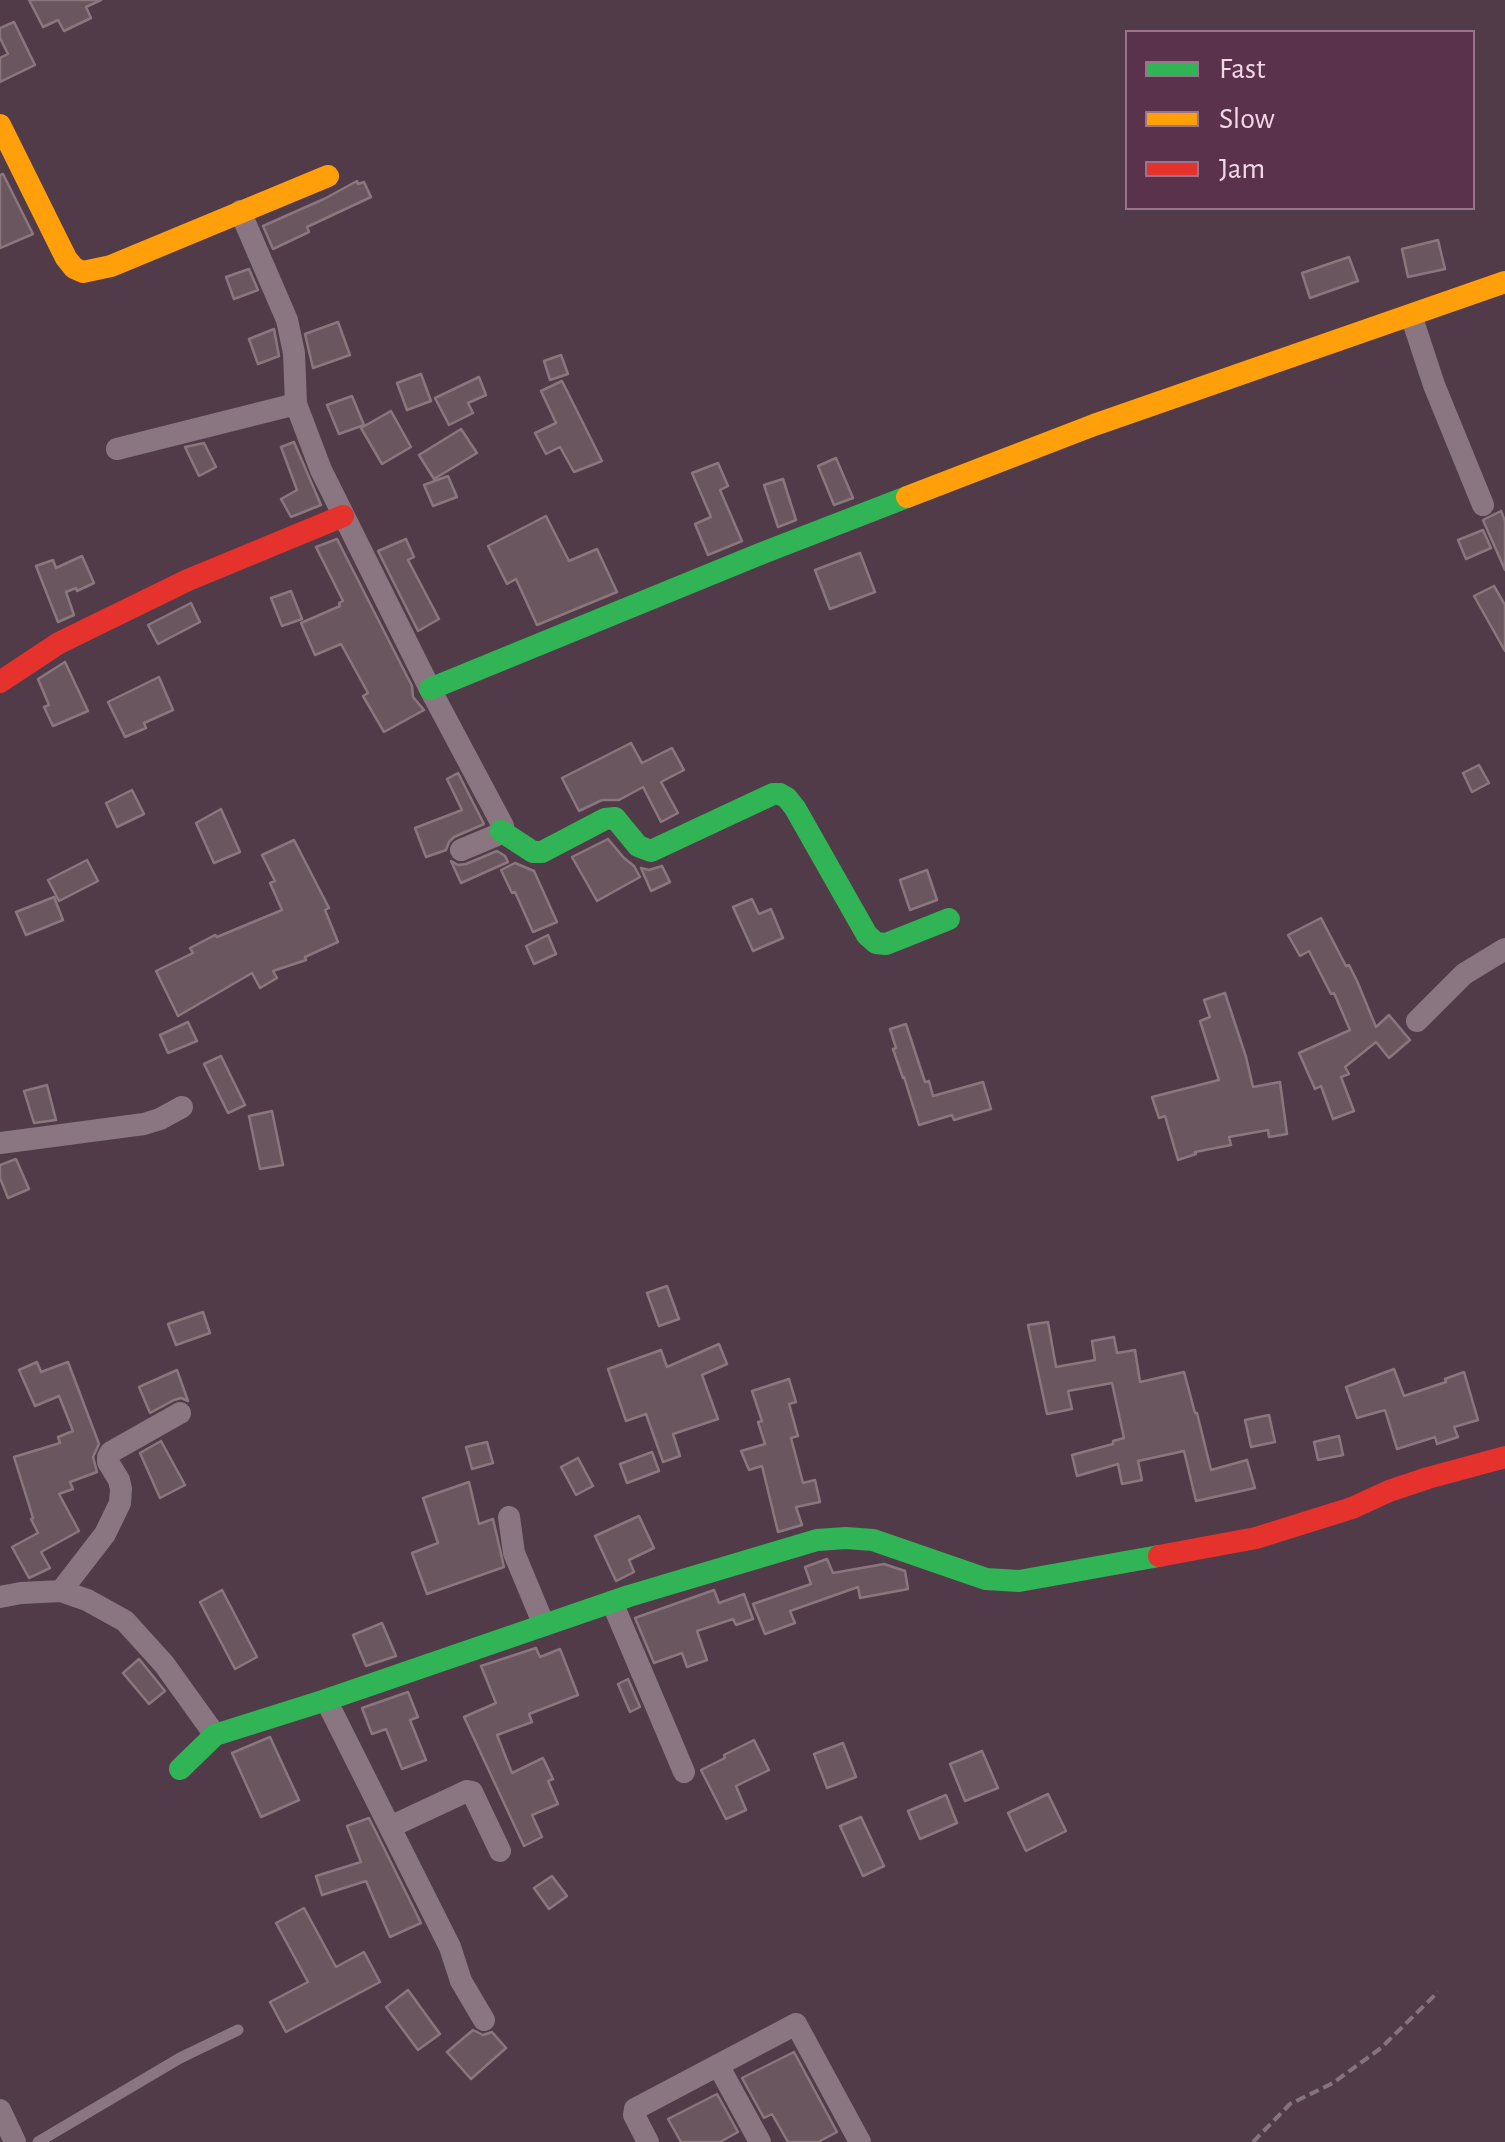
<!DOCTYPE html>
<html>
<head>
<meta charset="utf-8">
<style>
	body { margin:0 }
	#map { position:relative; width:1505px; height:2142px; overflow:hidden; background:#523b49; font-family:"Alegreya Sans",sans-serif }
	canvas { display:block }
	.legend { position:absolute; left:1125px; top:30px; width:350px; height:180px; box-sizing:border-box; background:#5b324b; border:2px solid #977489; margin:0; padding:12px 18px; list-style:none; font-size:30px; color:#f2d8e7 }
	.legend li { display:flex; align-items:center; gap:20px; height:50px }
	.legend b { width:50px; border:2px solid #977489 }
</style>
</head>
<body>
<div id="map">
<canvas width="1505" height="2142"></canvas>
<ul class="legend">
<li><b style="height:12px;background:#30b455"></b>Fast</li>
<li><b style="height:12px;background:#ff9f0a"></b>Slow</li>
<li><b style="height:12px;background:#e5322d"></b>Jam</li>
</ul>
</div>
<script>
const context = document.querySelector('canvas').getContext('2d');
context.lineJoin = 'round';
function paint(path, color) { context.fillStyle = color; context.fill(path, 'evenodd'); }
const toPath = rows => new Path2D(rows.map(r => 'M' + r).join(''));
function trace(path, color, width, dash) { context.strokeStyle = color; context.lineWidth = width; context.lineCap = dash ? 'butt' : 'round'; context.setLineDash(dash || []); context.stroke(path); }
const building = toPath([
	[29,0,101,0,86,7,91,18,64,31,58,20,43,27,29,0],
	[14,22,35,65,0,82,0,58,8,54,0,38,0,28,14,22],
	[3,174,33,234,0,248,0,175,3,174],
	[357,181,358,184,364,182,371,197,307,227,309,232,273,249,263,226,324,199,357,181],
	[1438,240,1445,269,1408,277,1402,249,1438,240],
	[1349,257,1358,281,1310,298,1302,273,1349,257],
	[249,269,258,290,234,299,226,277,249,269],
	[338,322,350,355,313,368,305,334,338,322],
	[274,329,279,356,258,364,249,339,274,329],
	[561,355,568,374,550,380,544,361,561,355],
	[421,374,431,401,407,410,397,383,421,374],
	[479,377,486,395,468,403,473,413,449,425,435,398,479,377],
	[562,381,602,461,574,472,560,447,546,454,535,433,556,423,541,391,562,381],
	[352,396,364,425,339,434,327,405,352,396],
	[391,411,411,447,382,464,361,428,391,411],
	[461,429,477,453,434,479,419,455,461,429],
	[294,442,321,505,291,517,281,499,297,490,281,447,294,442],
	[204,443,216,467,199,476,185,447,204,443],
	[836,458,853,498,834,505,818,466,836,458],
	[718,463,728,486,720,490,742,541,708,555,695,524,711,517,692,473,718,463],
	[448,476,457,497,433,506,424,485,448,476],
	[783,479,796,520,778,527,764,485,783,479],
	[1501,511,1505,521,1505,570,1483,520,1501,511],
	[546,516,569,561,597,549,617,592,537,625,516,579,507,584,488,546,546,516],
	[1483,530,1491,548,1466,559,1458,540,1483,530],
	[337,539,412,686,413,697,424,710,384,732,363,696,368,693,341,644,315,655,301,623,340,606,339,603,343,601,316,547,337,539],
	[406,539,414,557,408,560,439,619,418,631,378,551,406,539],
	[860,553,875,592,830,609,815,570,860,553],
	[82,556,94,583,77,591,76,588,66,592,74,615,58,622,36,566,53,560,56,568,82,556],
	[1494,586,1505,605,1505,651,1474,596,1494,586],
	[291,591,302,619,282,626,271,598,291,591],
	[191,603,200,622,158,644,148,625,191,603],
	[65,662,88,711,53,726,44,707,49,705,38,679,65,662],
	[159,677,173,710,144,723,146,728,125,737,108,702,159,677],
	[631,743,642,763,672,748,684,770,661,782,678,813,661,822,643,787,619,800,602,800,579,811,562,778,631,743],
	[1479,765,1489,783,1472,792,1463,773,1479,765],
	[458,773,484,824,454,837,449,842,446,850,426,857,415,828,462,810,447,779,458,773],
	[132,790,144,814,117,827,106,803,132,790],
	[221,809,240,852,214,863,196,823,221,809],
	[608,839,624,858,634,866,640,877,597,901,572,857,608,839],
	[294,840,329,908,325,910,338,942,305,957,306,960,273,971,277,978,260,988,252,973,178,1016,156,971,193,953,190,948,215,935,217,937,282,910,270,883,275,881,262,855,294,840],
	[497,851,505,856,508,862,461,883,451,861,458,865,466,864,497,851],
	[87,860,98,881,59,901,48,880,87,860],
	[515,863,534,871,557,922,533,932,515,892,512,893,501,870,515,863],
	[662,866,670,882,651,891,641,868,649,870,662,866],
	[927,870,937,900,910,910,900,880,927,870],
	[54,897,63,920,26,935,16,912,54,897],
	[752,899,759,914,771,909,783,938,753,951,733,907,752,899],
	[1321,918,1346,966,1349,965,1357,981,1376,1027,1389,1015,1410,1040,1389,1058,1376,1042,1345,1067,1349,1074,1341,1077,1354,1111,1333,1119,1321,1086,1315,1089,1299,1053,1350,1030,1334,993,1331,994,1309,951,1300,956,1288,935,1321,918],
	[548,935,556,954,534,964,526,946,548,935],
	[1225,993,1246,1057,1253,1087,1280,1082,1287,1134,1269,1137,1268,1130,1229,1137,1231,1145,1195,1152,1196,1154,1178,1160,1165,1116,1159,1118,1152,1097,1219,1080,1200,1021,1210,1017,1204,1000,1225,993],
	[188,1022,197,1041,168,1053,160,1035,188,1022],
	[906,1024,925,1082,929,1081,933,1096,983,1082,991,1109,954,1120,952,1115,919,1125,904,1077,903,1078,893,1049,896,1048,890,1029,906,1024],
	[221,1056,245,1105,228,1113,204,1064,221,1056],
	[47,1085,56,1120,34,1123,24,1091,47,1085],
	[272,1111,283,1165,260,1169,249,1116,272,1111],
	[16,1159,29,1189,8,1198,0,1178,0,1165,16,1159],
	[667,1286,679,1319,659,1326,647,1293,667,1286],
	[203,1312,210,1333,176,1345,168,1324,203,1312],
	[1048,1322,1056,1367,1095,1360,1092,1341,1114,1337,1117,1353,1135,1350,1140,1382,1184,1372,1195,1413,1197,1413,1211,1470,1247,1460,1255,1488,1196,1501,1184,1451,1138,1461,1142,1480,1122,1484,1118,1464,1077,1476,1072,1455,1113,1444,1113,1441,1124,1438,1112,1383,1068,1391,1072,1409,1047,1414,1028,1325,1048,1322],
	[719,1344,727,1364,702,1375,718,1419,673,1434,680,1456,663,1462,646,1414,626,1421,608,1369,661,1350,667,1367,719,1344],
	[37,1362,41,1372,68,1362,99,1444,93,1457,97,1472,70,1482,73,1489,59,1494,79,1531,41,1552,50,1568,29,1578,12,1547,38,1533,31,1519,33,1518,14,1457,60,1443,58,1437,73,1431,59,1396,35,1406,19,1370,37,1362],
	[1394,1369,1404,1396,1446,1382,1445,1379,1464,1372,1478,1420,1454,1427,1458,1437,1437,1444,1435,1437,1397,1449,1385,1410,1357,1418,1346,1387,1394,1369],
	[177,1370,188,1401,181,1398,174,1400,150,1413,139,1387,177,1370],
	[789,1379,796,1402,789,1404,798,1436,791,1438,803,1483,815,1480,820,1502,796,1507,802,1525,778,1532,762,1466,749,1470,741,1451,765,1444,758,1422,762,1421,752,1391,789,1379],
	[1269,1415,1275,1442,1251,1447,1245,1420,1269,1415],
	[1339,1436,1343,1455,1318,1460,1314,1442,1339,1436],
	[161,1441,185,1485,160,1498,140,1453,161,1441],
	[487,1442,493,1463,472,1469,466,1447,487,1442],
	[652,1452,659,1471,627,1483,620,1464,652,1452],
	[578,1458,593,1486,576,1495,561,1467,578,1458],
	[469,1482,479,1524,493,1519,504,1567,427,1594,412,1553,438,1543,423,1498,469,1482],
	[639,1516,654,1548,629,1560,634,1572,616,1581,595,1536,639,1516],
	[827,1559,833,1573,884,1564,905,1571,908,1589,860,1598,858,1587,790,1611,795,1623,765,1634,753,1604,811,1584,805,1567,827,1559],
	[222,1590,257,1657,235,1669,200,1602,222,1590],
	[714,1590,719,1603,744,1594,753,1619,736,1625,733,1619,697,1631,707,1660,687,1667,682,1653,654,1663,635,1618,714,1590],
	[382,1623,396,1656,366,1666,353,1635,382,1623],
	[536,1648,540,1657,560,1649,578,1695,529,1714,532,1722,497,1735,512,1773,543,1758,553,1779,548,1781,558,1804,532,1815,542,1837,524,1846,464,1717,496,1703,481,1666,536,1648],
	[139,1659,165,1691,149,1704,123,1673,139,1659],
	[628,1679,640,1707,630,1712,618,1684,628,1679],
	[408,1692,418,1717,410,1720,426,1760,402,1769,386,1729,372,1734,362,1708,408,1692],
	[270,1737,299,1800,261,1817,232,1753,270,1737],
	[754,1740,769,1770,736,1786,746,1810,726,1819,701,1770,725,1758,724,1755,754,1740],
	[843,1743,856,1777,827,1788,814,1754,843,1743],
	[982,1751,998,1788,965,1801,950,1764,982,1751],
	[1048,1794,1066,1831,1026,1851,1008,1813,1048,1794],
	[946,1795,957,1823,920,1839,908,1811,946,1795],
	[861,1817,884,1866,863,1876,840,1826,861,1817],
	[369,1818,421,1923,390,1937,366,1881,322,1895,316,1876,361,1862,347,1826,369,1818],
	[552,1876,567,1896,549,1909,534,1888,552,1876],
	[304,1908,336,1967,364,1952,380,1982,286,2032,270,2002,308,1982,276,1923,304,1908],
	[408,1990,440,2034,418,2050,386,2007,408,1990],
	[473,2030,483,2035,492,2032,506,2048,471,2079,447,2052,473,2030],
	[794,2052,837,2132,818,2142,788,2142,772,2114,764,2118,742,2078,794,2052],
	[717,2094,738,2132,720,2142,681,2142,668,2119,717,2094]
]);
const path = toPath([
	[1253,2142,1290,2104,1333,2083,1381,2048,1438,1992]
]);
const lane = toPath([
	[38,2142,180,2058,238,2030]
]);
const street = toPath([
	[240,211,287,320,294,353,296,404,321,470,430,689,503,826,497,835,461,850],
	[1411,315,1434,385,1483,505],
	[117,449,296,404],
	[1417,1021,1464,974,1505,949],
	[0,1143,144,1124,160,1119,182,1107],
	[509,1517,514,1553,544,1625],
	[61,1591,105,1534,120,1503,121,1489,119,1480,108,1462,108,1457,111,1452,180,1413],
	[0,1597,21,1593,61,1591,87,1600,125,1621,164,1664,215,1735],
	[612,1602,684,1772],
	[326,1700,450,1947,461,1981,484,2020],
	[390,1827,467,1791,472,1792,500,1851],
	[718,2065,760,2142],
	[0,2110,15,2142],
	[648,2142,634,2115,635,2109,796,2024,860,2142]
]);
const fast = toPath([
	[430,689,760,554,907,497],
	[501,831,533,852,542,852,605,819,615,818,638,846,651,851,773,794,780,794,787,798,795,808,867,935,876,943,886,944,949,919],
	[180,1769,215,1735,326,1700,629,1596,817,1540,846,1538,873,1540,986,1579,1019,1581,1159,1556]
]);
const slow = toPath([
	[0,125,66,258,74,268,83,272,111,266,328,176],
	[907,497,1094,425,1505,282]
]);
const jam = toPath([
	[0,682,59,643,188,580,343,516],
	[1159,1556,1256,1538,1352,1508,1389,1491,1428,1478,1505,1457]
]);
paint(building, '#69565e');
trace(building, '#8b767e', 2.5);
trace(path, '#85747e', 4, [10, 5]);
trace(lane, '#897681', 11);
trace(street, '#897681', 22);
trace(fast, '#30b455', 22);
trace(slow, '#ff9f0a', 22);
trace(jam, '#e5322d', 22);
</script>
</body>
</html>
